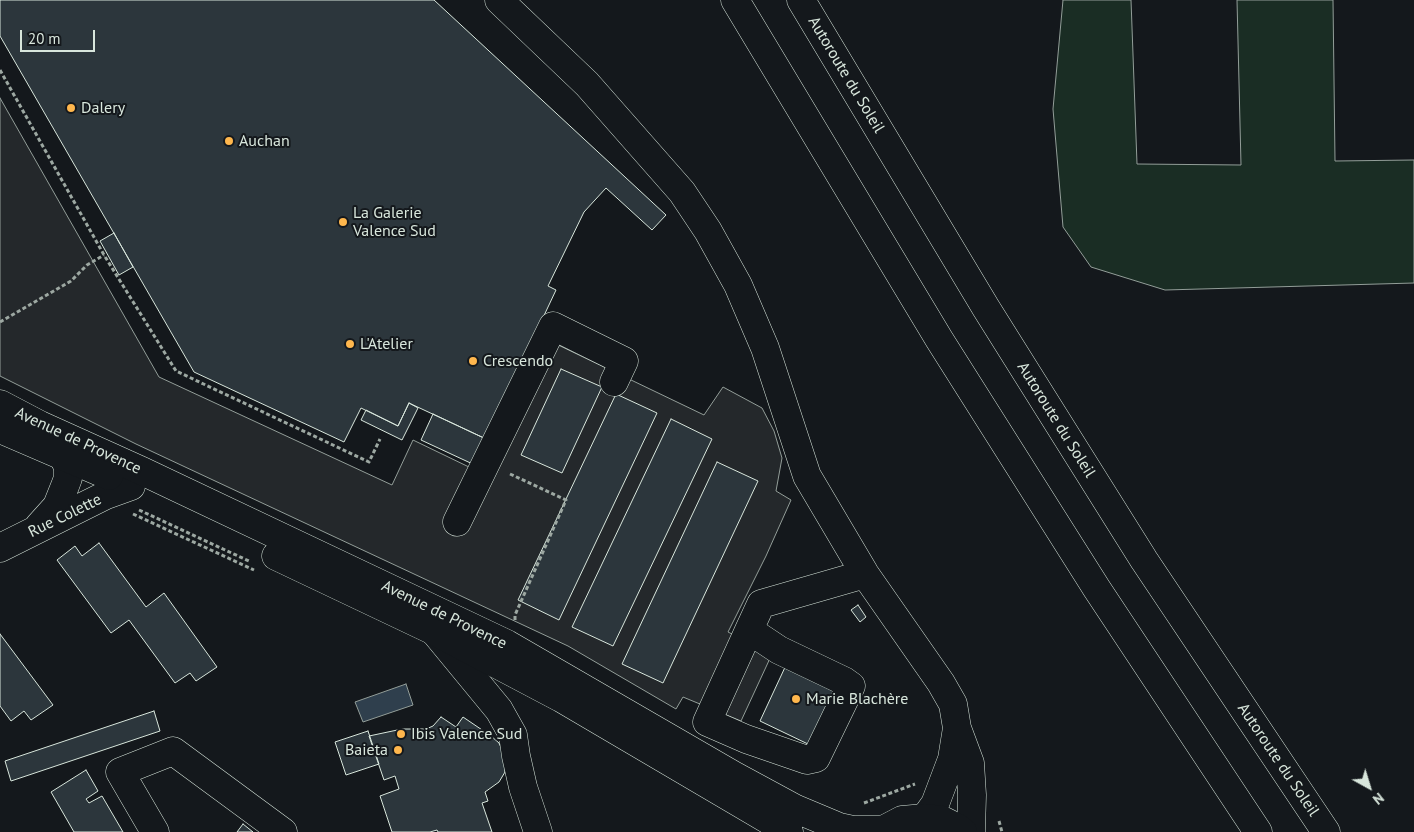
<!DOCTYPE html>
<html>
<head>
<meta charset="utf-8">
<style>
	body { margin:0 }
	#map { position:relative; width:1414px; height:832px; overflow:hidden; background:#14181c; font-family:"PT Sans",sans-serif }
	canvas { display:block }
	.north { position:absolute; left:1344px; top:762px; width:50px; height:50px; -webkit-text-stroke:4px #14181c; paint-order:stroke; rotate:141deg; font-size:14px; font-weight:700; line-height:20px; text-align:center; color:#d8e6dc }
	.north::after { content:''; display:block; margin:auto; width:18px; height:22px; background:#d8e6dc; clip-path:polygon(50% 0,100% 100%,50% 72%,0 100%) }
	.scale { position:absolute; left:20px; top:30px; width:75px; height:22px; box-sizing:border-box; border:2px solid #d8e6dc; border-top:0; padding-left:6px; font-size:15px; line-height:18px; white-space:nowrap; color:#d8e6dc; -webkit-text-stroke:4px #14181c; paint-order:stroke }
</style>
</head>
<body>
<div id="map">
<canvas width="1414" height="832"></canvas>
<div class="north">N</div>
<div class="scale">20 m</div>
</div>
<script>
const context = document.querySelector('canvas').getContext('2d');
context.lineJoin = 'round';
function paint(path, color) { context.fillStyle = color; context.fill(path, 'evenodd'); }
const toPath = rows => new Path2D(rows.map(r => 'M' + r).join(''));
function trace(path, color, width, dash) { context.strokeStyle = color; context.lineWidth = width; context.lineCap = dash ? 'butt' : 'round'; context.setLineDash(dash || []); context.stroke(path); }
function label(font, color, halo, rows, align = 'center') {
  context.font = font + ' "PT Sans",sans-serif'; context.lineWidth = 4; context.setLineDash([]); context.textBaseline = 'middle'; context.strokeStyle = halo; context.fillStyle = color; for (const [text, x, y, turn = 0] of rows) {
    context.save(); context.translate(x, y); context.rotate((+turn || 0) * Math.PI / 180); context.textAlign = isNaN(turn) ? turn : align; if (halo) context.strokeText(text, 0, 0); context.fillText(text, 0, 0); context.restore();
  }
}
const green = toPath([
	[1063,0,1131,0,1137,164,1241,165,1237,0,1333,0,1335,161,1414,160,1414,283,1165,290,1091,267,1063,227,1053,109,1063,0]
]);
const parking = toPath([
	[0,98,159,377,392,485,413,440,471,468,554,343,704,415,723,387,762,408,774,431,782,458,776,491,791,500,766,556,728,632,772,654,741,721,683,697,676,709,568,646,136,444,0,376,0,98]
]);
const water = toPath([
	[406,684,413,705,363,722,355,702,406,684]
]);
const building = toPath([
	[0,0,434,0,666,215,652,230,606,188,584,212,548,286,556,290,486,439,409,403,398,426,361,408,344,442,194,372,0,36,0,0],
	[114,233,133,267,119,275,100,241,114,233],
	[561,369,602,387,562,473,521,455,561,369],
	[616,394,657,413,559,620,518,600,616,394],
	[409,403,418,408,402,440,361,420,366,410,398,426,409,403],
	[433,414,486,439,492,473,421,440,433,414],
	[671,419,712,439,613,646,572,627,671,419],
	[717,462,758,481,663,683,622,664,717,462],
	[99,543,146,607,164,593,217,667,196,681,190,673,175,683,129,620,111,633,57,560,75,546,82,556,99,543],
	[858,605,866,617,860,622,851,610,858,605],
	[0,634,53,705,31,720,24,711,11,721,0,706,0,634],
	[787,663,838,688,810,745,760,721,787,663],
	[154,711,160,731,11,781,5,761,154,711],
	[441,717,456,727,463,717,491,736,499,743,503,752,505,762,505,772,499,782,485,792,488,801,482,803,492,832,438,832,437,830,430,832,392,832,380,796,399,789,395,776,384,780,369,736,402,729,426,729,433,726,441,717],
	[368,731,379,764,346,775,335,742,368,731],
	[86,770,98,791,86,799,89,803,102,796,123,832,74,832,51,792,86,770],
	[243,824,253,832,237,832,243,824]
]);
const path = toPath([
	[0,70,104,255,176,371,369,462,380,439],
	[0,322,71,281,87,265,104,255],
	[510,474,566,500,515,615,515,620],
	[139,510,251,562],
	[133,514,254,570],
	[864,803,915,784],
	[999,821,1002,832]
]);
const minor = toPath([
	[499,0,587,84,682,192,708,231,738,285,765,348,807,476,865,574,941,683,953,704,957,728,970,763,972,795,971,832],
	[457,522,553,326,624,361,614,382],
	[39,526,57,506,65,486,68,478,68,468,64,457],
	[0,548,106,495,131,486],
	[749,630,779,650,844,681,851,686,816,758,807,760,746,739,707,722,749,630,761,604,865,574],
	[434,631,499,710,513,735,516,756,523,787,538,832],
	[925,818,935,804,952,759,957,728],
	[155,832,120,772,173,751,283,832]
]);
const major = toPath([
	[0,404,40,425,142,471,507,644,735,776,796,809,839,827,853,830,881,830],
	[0,429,109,476],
	[276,556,434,631,561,698,789,832],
	[879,832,902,820,925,818,942,820,958,828,963,832]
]);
const highway = toPath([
	[735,0,939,339,1097,589,1258,832],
	[801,0,986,308,1144,560,1326,832]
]);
const markers = [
	[71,108,5,"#ffb74d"],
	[229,141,5,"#ffb74d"],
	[343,222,5,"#ffb74d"],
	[350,344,5,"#ffb74d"],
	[473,361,5,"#ffb74d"],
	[796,699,5,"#ffb74d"],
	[401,734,5,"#ffb74d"],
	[398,750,5,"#ffb74d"]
];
const streetNames = [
	["Autoroute du Soleil",846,75,59],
	["Autoroute du Soleil",1056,420,58],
	["Avenue de Provence",78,441,25],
	["Rue Colette",65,516,-26],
	["Avenue de Provence",444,615,26],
	["Autoroute du Soleil",1278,760,56]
];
const poiNames = [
	["Dalery",81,108],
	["Auchan",239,141],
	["La Galerie",353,213],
	["Valence Sud",353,231],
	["L'Atelier",360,344],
	["Crescendo",483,361],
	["Marie Blachère",806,699],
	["Ibis Valence Sud",411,734],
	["Baieta",388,750,"right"]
];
paint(green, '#1a2d24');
trace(green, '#939e99', 1);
paint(parking, '#24282b');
trace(parking, '#939e99', 1);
paint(water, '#2f3f4d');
trace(water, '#939e99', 1);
paint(building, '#2c363c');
trace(building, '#d8e6dc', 1);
trace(minor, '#d8e6dc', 29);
trace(major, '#d8e6dc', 29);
trace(highway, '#d8e6dc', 29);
trace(path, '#9da8a2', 3, [4, 2.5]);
trace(minor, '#14181c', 28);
trace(major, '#14181c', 28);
trace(highway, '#14181c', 28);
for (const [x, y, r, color] of markers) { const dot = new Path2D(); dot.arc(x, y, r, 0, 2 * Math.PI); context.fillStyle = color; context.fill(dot); trace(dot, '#14181c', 2); }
label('16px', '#d8e6dc', '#14181c', streetNames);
label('16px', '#d8e6dc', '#14181c', poiNames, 'left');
</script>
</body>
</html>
